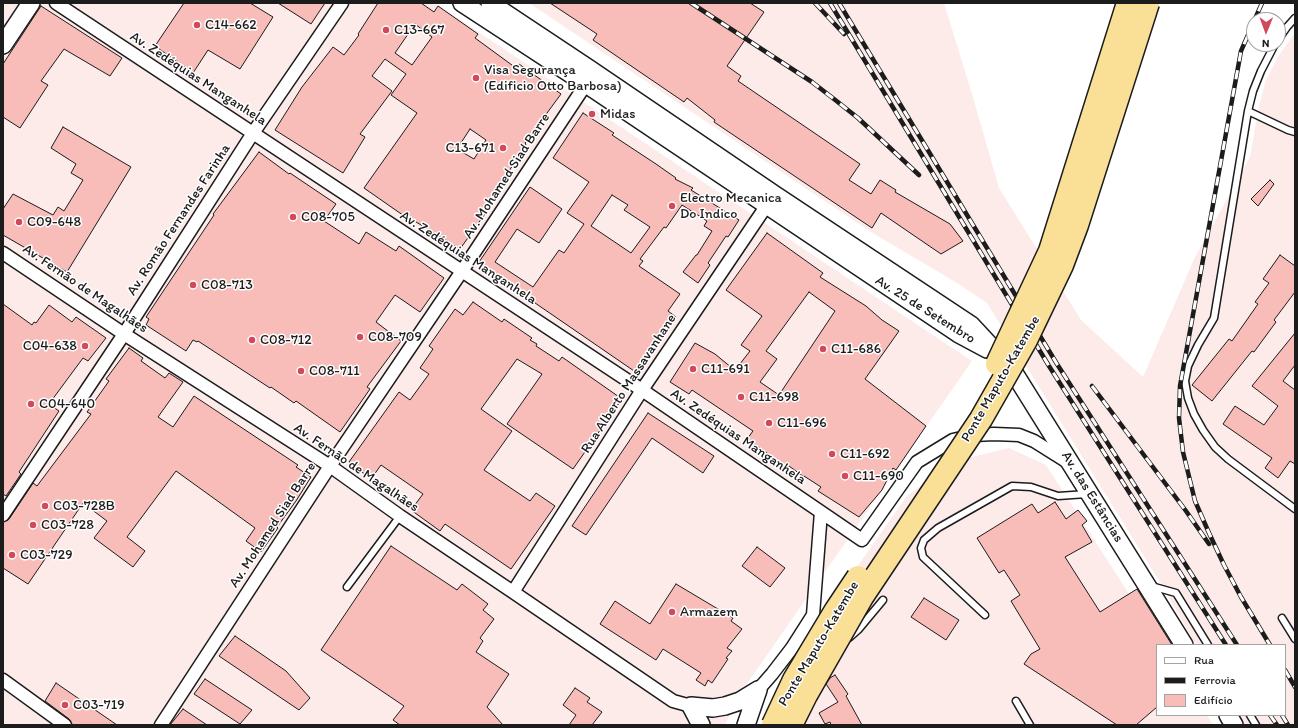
<!DOCTYPE html>
<html>
<head>
<meta charset="utf-8">
<style>
	body { margin:0 }
	#map { position:relative; width:1298px; height:728px; overflow:hidden; background:#fff; font-family:Itim,sans-serif }
	canvas { display:block }
	.frame { position:absolute; inset:0; border:4px solid #1c1c1c; pointer-events:none }
	.legend { position:absolute; left:1156px; top:644px; width:130px; height:72px; box-sizing:border-box; background:#fff; border:1px solid #a4a4a4; margin:0; padding:5px 7px; list-style:none; font-size:12px; color:#1c1c1c }
	.legend li { display:flex; align-items:center; gap:8px; height:20px }
	.legend b { width:20px; border:1px solid #a4a4a4 }
	.north { position:absolute; left:1246px; top:12px; width:40px; height:40px; box-sizing:border-box; background:#fff; border:1px solid #a4a4a4; border-radius:50%; rotate:181deg; font-size:11px; font-weight:700; line-height:16px; text-align:center; color:#1c1c1c }
	.north::after { content:''; display:block; margin:auto; width:14px; height:18px; background:#d1495b; clip-path:polygon(50% 0,100% 100%,50% 72%,0 100%) }
</style>
</head>
<body>
<div id="map">
<canvas width="1298" height="728"></canvas>
<div class="frame"></div>
<ul class="legend">
<li><b style="height:5px;background:#fff"></b>Rua</li>
<li><b style="height:5px;background:#1c1c1c"></b>Ferrovia</li>
<li><b style="height:11px;background:#f8bcb9"></b>Edifício</li>
</ul>
<div class="north">N</div>
</div>
<script>
const context = document.querySelector('canvas').getContext('2d');
context.lineJoin = 'round';
function paint(path, color) { context.fillStyle = color; context.fill(path, 'evenodd'); }
const toPath = rows => new Path2D(rows.map(r => 'M' + r).join(''));
function trace(path, color, width, dash) { context.strokeStyle = color; context.lineWidth = width; context.lineCap = dash ? 'butt' : 'round'; context.setLineDash(dash || []); context.stroke(path); }
function label(font, color, halo, rows, align = 'center') {
  context.font = font + ' Itim,sans-serif'; context.lineWidth = 3; context.setLineDash([]); context.textBaseline = 'middle'; context.strokeStyle = halo; context.fillStyle = color; for (const [text, x, y, turn = 0] of rows) {
    context.save(); context.translate(x, y); context.rotate((+turn || 0) * Math.PI / 180); context.textAlign = isNaN(turn) ? turn : align; if (halo) context.strokeText(text, 0, 0); context.fillText(text, 0, 0); context.restore();
  }
}
const built = toPath([
	[3,3,435,3,972,361,737,698,725,725,3,725],
	[529,3,944,3,972,94,999,188,1081,320,1143,377,1195,257,1250,157,1259,106,1266,80,1279,55,1295,33,1295,725,1244,725,1238,715,1285,715,1285,645,1196,645,1160,582,987,303,957,283,871,232],
	[1009,448,1046,465,1162,645,1157,645,1157,715,1207,715,1213,725,775,725,793,658,907,496,951,462]
]);
const building = toPath([
	[184,3,250,3,273,17,240,69,208,50,193,73,155,46,184,3],
	[278,3,325,3,311,24,278,3],
	[378,3,421,3,434,12,438,6,478,34,475,38,516,68,519,64,561,94,525,143,526,144,494,195,495,195,487,211,460,249,408,217,407,218,364,188,417,113,391,95,406,74,385,59,372,76,392,91,360,134,365,137,343,173,275,130,302,87,333,47,344,55,359,35,358,34,378,3],
	[415,24,432,37,412,65,395,53,415,24],
	[470,129,486,140,474,159,457,149,470,129],
	[550,3,750,3,764,12,727,66,741,76,738,81,860,164,849,180,871,194,880,180,896,190,895,192,950,224,963,241,941,254,881,213,872,228,714,122,715,120,687,98,684,102,593,40,597,34,550,3],
	[41,6,122,58,110,76,64,49,41,81,48,85,20,128,3,117,3,64,41,6],
	[583,113,614,133,612,135,656,164,676,178,675,179,693,188,691,190,739,220,728,237,726,236,708,263,710,265,698,283,683,272,696,255,697,255,712,231,704,226,707,221,682,205,666,228,664,227,640,259,643,261,639,266,680,294,668,311,676,317,637,373,522,294,477,265,530,187,562,209,539,243,517,229,495,262,533,287,559,250,564,253,584,224,567,213,589,182,553,158,583,113],
	[612,195,628,205,624,210,650,227,631,253,591,226,612,195],
	[63,127,131,167,67,272,3,235,3,209,13,194,53,215,58,207,64,211,83,180,71,173,76,164,51,148,63,127],
	[259,152,289,174,290,173,336,204,324,221,359,244,366,232,396,251,399,246,444,278,420,312,395,295,376,322,401,341,367,387,370,389,340,432,296,401,294,403,271,387,270,388,198,341,197,342,193,340,186,351,146,325,149,319,146,317,214,215,213,214,259,152],
	[1270,180,1274,184,1258,206,1251,199,1270,180],
	[767,233,823,273,820,277,866,306,882,320,899,331,865,379,926,426,896,470,893,468,882,490,859,517,818,491,821,487,804,476,804,477,789,466,788,468,747,439,753,431,692,390,689,394,670,382,695,343,715,354,732,368,733,367,736,369,750,351,741,345,762,316,726,290,767,233],
	[809,292,835,311,779,395,760,382,777,359,766,351,809,292],
	[1280,255,1295,266,1295,292,1274,320,1276,322,1254,352,1252,351,1212,401,1192,385,1229,339,1232,341,1258,304,1255,302,1269,283,1263,279,1280,255],
	[473,302,502,322,504,319,532,338,530,340,537,344,536,346,559,361,562,357,622,399,573,469,507,424,542,374,517,359,481,409,512,431,484,470,530,501,536,493,555,506,511,569,445,524,440,531,411,510,423,494,381,465,371,479,349,462,399,392,410,400,429,374,420,368,433,349,429,346,455,309,463,315,473,302],
	[3,304,32,325,34,322,36,323,49,305,72,322,76,317,106,338,88,361,83,358,49,404,59,411,19,472,21,474,6,496,3,494,3,304],
	[1295,333,1295,365,1283,381,1295,390,1295,464,1290,461,1278,478,1265,468,1272,458,1223,424,1235,406,1264,425,1278,406,1252,386,1295,333],
	[129,348,143,358,141,361,165,378,169,373,183,382,158,417,173,427,194,396,298,465,296,467,311,477,296,501,277,527,278,528,261,552,246,541,255,528,176,471,127,537,145,551,133,567,94,538,107,521,83,503,28,584,3,568,3,522,9,519,33,483,37,486,91,414,87,412,109,381,106,379,129,348],
	[648,413,714,456,703,473,652,438,586,535,572,526,648,413],
	[1055,502,1066,519,1078,510,1087,521,1082,525,1092,542,1065,557,1100,612,1137,589,1172,645,1157,645,1157,707,1136,725,1117,725,1024,664,1031,654,1040,649,1011,601,1020,595,1004,570,999,573,977,538,1032,504,1038,513,1055,502],
	[391,546,457,590,462,584,488,604,483,610,494,619,480,638,483,641,476,652,509,674,487,707,503,725,400,725,393,720,404,706,321,650,391,546],
	[757,547,785,568,770,587,742,566,757,547],
	[676,584,733,618,731,621,742,629,727,648,732,651,726,658,728,659,712,683,708,680,705,686,696,680,701,673,663,649,656,660,600,624,615,601,650,624,676,584],
	[924,598,959,620,946,640,911,617,924,598],
	[235,636,286,671,310,698,299,710,219,656,235,636],
	[835,675,848,694,846,696,862,725,831,725,830,722,825,724,819,713,838,702,826,684,830,678,835,675],
	[205,679,252,710,240,724,194,694,205,679],
	[56,683,117,725,72,725,69,719,45,701,56,683],
	[575,688,590,698,587,702,602,712,592,725,569,725,576,715,563,705,575,688],
	[183,709,207,725,170,725,183,709]
]);
const lane = toPath([
	[1278,40,1287,27,1295,18],
	[1275,44,1261,71,1253,91,1248,111,1214,318,1198,345,1188,366,1185,381,1188,398,1194,414,1203,430,1215,447,1228,459,1295,509],
	[1248,111,1288,130,1295,132],
	[1151,586,1176,593,1208,645],
	[347,587,400,516],
	[985,615,923,557,921,548,924,540,938,528,1012,486,1031,487,1058,496,1087,494],
	[1282,618,1295,639],
	[849,638,858,630,883,600],
	[1016,701,1030,725],
	[1250,715,1256,725]
]);
const street = toPath([
	[56,3,642,390,862,540,917,462,953,440,974,435,994,434,1019,435,1034,441,1069,463],
	[3,253,124,334,330,466,400,516,513,592,673,701,691,706],
	[3,515,124,334,253,133,342,3],
	[513,592,642,390,771,199],
	[3,680,65,725],
	[758,690,772,674,792,648,813,615,821,512],
	[161,725,330,466,462,271,586,84]
]);
const secondary = toPath([
	[462,3,586,84,959,334,987,349],
	[490,3,588,68,775,195,971,325,1011,368,1184,645],
	[3,45,31,3],
	[691,706,713,708,725,706,740,701,758,690],
	[691,706,701,725],
	[1228,715,1234,725],
	[746,725,758,690]
]);
const rail = toPath([
	[691,3,812,82,834,99,858,118,919,175],
	[815,3,844,34],
	[830,3,1049,366,1226,645],
	[839,3,1057,364,1237,645],
	[1262,3,1241,51,1180,386,1179,418,1183,452,1195,501,1209,533,1224,565,1241,597,1270,645],
	[1092,386,1186,511,1209,544],
	[1285,670,1295,687],
	[1270,715,1277,725],
	[1282,715,1288,725]
]);
const highwayBridge = toPath([
	[997,364,1050,251,1128,3],
	[773,725,794,680,836,610,858,577],
	[791,725,806,695,862,597,981,419,1026,340,1062,265,1077,225,1148,3]
]);
const markers = [
	[197,25,4,"#d1495b"],
	[386,30,4,"#d1495b"],
	[476,78,4,"#d1495b"],
	[592,114,4,"#d1495b"],
	[503,148,4,"#d1495b"],
	[672,206,4,"#d1495b"],
	[293,217,4,"#d1495b"],
	[19,222,4,"#d1495b"],
	[193,285,4,"#d1495b"],
	[360,337,4,"#d1495b"],
	[252,340,4,"#d1495b"],
	[85,346,4,"#d1495b"],
	[823,349,4,"#d1495b"],
	[693,369,4,"#d1495b"],
	[301,371,4,"#d1495b"],
	[741,397,4,"#d1495b"],
	[31,404,4,"#d1495b"],
	[769,423,4,"#d1495b"],
	[832,454,4,"#d1495b"],
	[845,476,4,"#d1495b"],
	[45,506,4,"#d1495b"],
	[33,525,4,"#d1495b"],
	[12,555,4,"#d1495b"],
	[672,612,4,"#d1495b"],
	[65,705,4,"#d1495b"]
];
const poiNames = [
	["C14-662",205,25],
	["C13-667",394,30],
	["Visa Segurança",484,70],
	["(Edificio Otto Barbosa)",484,86],
	["Midas",600,114],
	["C13-671",495,148,"right"],
	["Electro Mecanica",680,198],
	["Do Indico",680,214],
	["C08-705",301,217],
	["C09-648",27,222],
	["C08-713",201,285],
	["C08-709",368,337],
	["C08-712",260,340],
	["C04-638",77,346,"right"],
	["C11-686",831,349],
	["C11-691",701,369],
	["C08-711",309,371],
	["C11-698",749,397],
	["C04-640",39,404],
	["C11-696",777,423],
	["C11-692",840,454],
	["C11-690",853,476],
	["C03-728B",53,506],
	["C03-728",41,525],
	["C03-729",20,555],
	["Armazem",680,612],
	["C03-719",73,705]
];
const streetNames = [
	["Av. Zedéquias Manganhela",198,79,33],
	["Av. Mohamed Siad Barre",507,176,-57],
	["Av. Romão Fernandes Farinha",179,220,-57],
	["Av. Zedéquias Manganhela",468,258,33],
	["Av. Fernão de Magalhães",85,289,34],
	["Av. 25 de Setembro",925,310,32],
	["Ponte Maputo-Katembe",1001,379,-60],
	["Rua Alberto Massavanhane",629,384,-57],
	["Av. Zedéquias Manganhela",738,437,34],
	["Av. Fernão de Magalhães",356,468,34],
	["Av. das Estâncias",1092,497,58],
	["Av. Mohamed Siad Barre",273,525,-57],
	["Ponte Maputo-Katembe",819,644,-59]
];
paint(built, '#fdebea');
paint(building, '#f8bcb9');
trace(building, '#1c1c1c', 1);
trace(lane, '#1c1c1c', 9);
trace(street, '#1c1c1c', 15);
trace(secondary, '#1c1c1c', 20);
trace(lane, '#fff', 6);
trace(street, '#fff', 12);
trace(secondary, '#fff', 17);
trace(rail, '#1c1c1c', 4.5);
trace(rail, '#fff', 3, [9]);
trace(highwayBridge, '#1c1c1c', 25, []);
trace(highwayBridge, '#fadf96', 22);
for (const [x, y, r, color] of markers) { const dot = new Path2D(); dot.arc(x, y, r, 0, 2 * Math.PI); context.fillStyle = color; context.fill(dot); trace(dot, '#fff', 1.5); }
label('14px', '#1c1c1c', '#fff', poiNames, 'left');
label('14px', '#1c1c1c', '#fff', streetNames);
</script>
</body>
</html>
